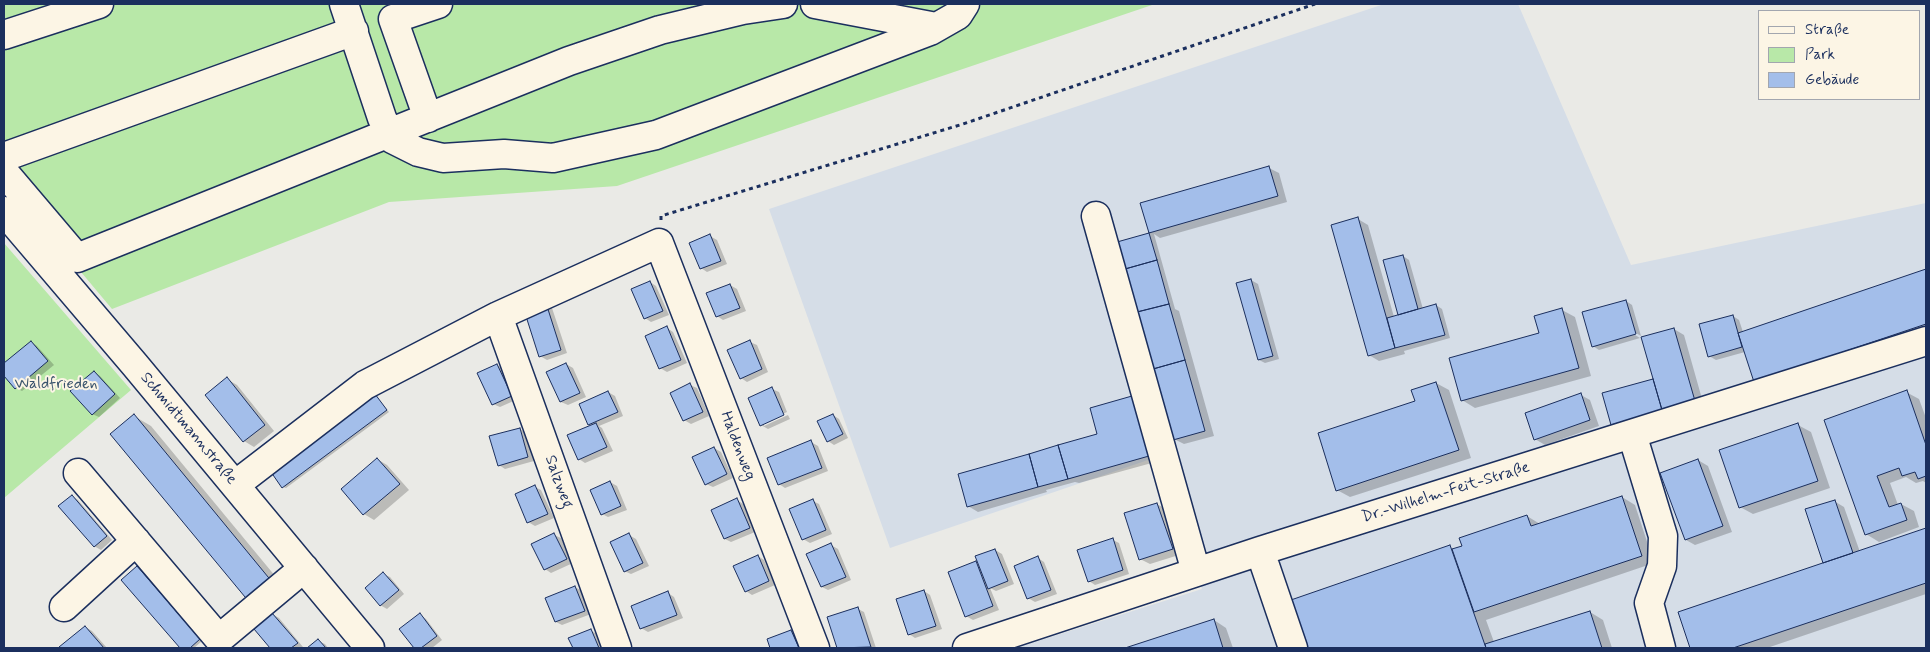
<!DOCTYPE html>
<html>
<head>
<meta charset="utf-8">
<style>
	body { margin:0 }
	#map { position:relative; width:1930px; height:652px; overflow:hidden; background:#eaeae6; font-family:Mynerve,sans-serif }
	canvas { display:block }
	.frame { position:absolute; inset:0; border:5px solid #1b2f5e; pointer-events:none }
	.legend { position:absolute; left:1758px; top:10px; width:162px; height:90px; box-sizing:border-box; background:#fcf5e5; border:1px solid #a2a6af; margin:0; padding:6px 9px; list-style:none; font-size:15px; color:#1b2f5e }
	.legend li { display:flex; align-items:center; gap:10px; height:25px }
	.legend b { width:25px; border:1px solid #a2a6af }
</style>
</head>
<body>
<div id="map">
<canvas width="1930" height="652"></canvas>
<div class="frame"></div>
<ul class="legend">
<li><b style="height:6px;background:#fcf5e5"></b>Straße</li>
<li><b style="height:14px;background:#b8e8a8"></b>Park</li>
<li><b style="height:14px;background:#a3beea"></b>Gebäude</li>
</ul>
</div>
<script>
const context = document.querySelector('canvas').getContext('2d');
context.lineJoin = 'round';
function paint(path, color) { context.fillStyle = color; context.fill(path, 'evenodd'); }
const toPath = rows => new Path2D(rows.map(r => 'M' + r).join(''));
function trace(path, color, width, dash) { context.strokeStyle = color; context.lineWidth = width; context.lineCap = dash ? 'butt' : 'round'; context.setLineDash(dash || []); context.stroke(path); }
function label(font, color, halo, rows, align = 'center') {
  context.font = font + ' Mynerve,sans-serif'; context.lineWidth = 4; context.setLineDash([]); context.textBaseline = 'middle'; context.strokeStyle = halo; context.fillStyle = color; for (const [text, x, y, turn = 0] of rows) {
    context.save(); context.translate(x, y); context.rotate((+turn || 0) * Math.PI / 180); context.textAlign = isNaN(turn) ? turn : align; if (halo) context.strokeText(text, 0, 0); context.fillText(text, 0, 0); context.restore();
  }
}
const built = toPath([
	[1384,4,1518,4,1631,265,1926,203,1926,648,1016,648,1202,589,1154,458,890,548,769,209]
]);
const green = toPath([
	[4,4,1155,4,617,186,389,202,112,309,4,180],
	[4,243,131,390,4,498]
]);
const shadow = toPath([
	[1269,168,1279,173,1287,202,1160,238,1154,234,1175,309,1179,311,1214,436,1184,444,1174,439,1118,242,1150,234,1142,203],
	[1358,219,1368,225,1394,317,1400,315,1403,256,1409,260,1423,309,1436,305,1442,309,1450,338,1404,351,1405,354,1379,361,1369,355],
	[710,236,717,240,727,264,707,272,701,268],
	[1926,270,1926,335,1768,389,1745,352,1716,360,1709,356,1733,316,1739,320,1743,332],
	[1251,280,1258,284,1279,359,1265,363,1259,360],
	[650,282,656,286,669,315,651,322,645,318],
	[730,285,737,289,746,311,723,320,717,316],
	[1626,301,1632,305,1641,336,1631,330,1630,332,1640,338,1599,350,1593,346],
	[546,304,552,308,567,353,547,360,540,356],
	[1562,310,1575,317,1591,376,1475,408,1462,400,1540,334],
	[667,328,673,332,687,363,667,372,660,368],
	[1674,329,1684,335,1704,406,1622,430,1612,424,1604,394,1655,379],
	[31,342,37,346,54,365,22,391,16,388,4,374,4,364],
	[750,342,757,345,768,372,747,382,741,378],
	[566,364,573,368,586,397,568,405,561,402,548,373],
	[497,365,503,369,518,399,500,407,493,404],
	[94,372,100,376,120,398,99,417,92,414],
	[227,379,237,385,274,431,254,447,244,441,207,395],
	[1436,383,1449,390,1471,458,1350,497,1337,490,1416,402],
	[690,385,697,388,709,416,691,424,684,420],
	[772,389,779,392,787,412,764,423,764,426,788,415,790,419,768,429,761,425],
	[608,392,615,396,623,416,599,426,602,428,613,451,585,463,579,459,592,426,589,424],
	[1906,392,1919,399,1926,418,1926,483,1923,481,1916,483,1906,477,1890,483,1898,505,1901,504,1914,511,1919,527,1879,542,1866,534,1825,421],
	[1581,395,1590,400,1599,426,1545,445,1535,439],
	[375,396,389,412,286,488,283,487],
	[1132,397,1142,403,1159,461,1079,483,1075,482,1046,490,1047,492,978,512,968,506,1099,435],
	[833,415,839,419,848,438,834,445,828,441],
	[134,416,151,426,290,594,268,612],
	[1798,425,1811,432,1830,488,1753,514,1740,507],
	[520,429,526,433,534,461,505,469,499,465],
	[811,442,818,446,828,471,785,488,779,484],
	[714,448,721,452,733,478,713,487,706,484],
	[377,459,387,465,409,490,374,520,364,514,342,489],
	[1698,460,1708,466,1732,532,1695,545,1686,540],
	[610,482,617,486,627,510,608,517,602,514],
	[535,487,541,490,554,518,535,526,528,522],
	[72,496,78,500,112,540,101,550,94,546],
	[1622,497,1635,505,1654,563,1486,620,1494,642,1590,612,1603,620,1612,648,1305,648,1450,547,1455,550,1527,516,1540,524],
	[737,500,743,504,755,532,731,542,725,539],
	[813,501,819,504,832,534,810,543,803,539],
	[1834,501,1844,507,1860,552,1926,529,1926,594,1767,648,1692,648,1679,613,1827,563],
	[1157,504,1167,510,1182,554,1150,564,1140,559],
	[554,535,561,538,573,563,551,573,545,569],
	[629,535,636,539,649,566,631,574,624,571],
	[1113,540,1119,543,1129,574,1095,585,1089,581],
	[831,545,838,549,851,580,828,590,822,587],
	[995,550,1002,554,1014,584,996,591,990,588,999,610,973,620,966,616,975,563,980,566],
	[758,556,764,560,775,585,752,595,746,591],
	[1038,558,1044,562,1057,594,1035,602,1028,598],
	[137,568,202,641,194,648,181,648,123,580],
	[383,574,390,577,404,594,387,609,380,605],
	[575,587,582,591,591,614,562,625,556,622],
	[924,591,930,595,942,629,915,638,909,634],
	[668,593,674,597,683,618,648,632,641,628],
	[858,609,864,612,876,648,839,648,829,618],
	[272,614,279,618,303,647,302,648,272,648,255,629],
	[420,615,426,619,442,640,432,648,415,648,401,629],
	[1214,620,1226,628,1233,648,1129,648],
	[85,627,92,631,107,648,61,648],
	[590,630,597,634,603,648,574,648,570,639],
	[791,631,798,635,803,648,772,648,768,640],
	[318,641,325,644,328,648,309,648]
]);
const building = toPath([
	[1269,166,1278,196,1149,233,1140,203,1269,166],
	[1358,217,1395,348,1368,356,1331,225,1358,217],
	[1149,233,1157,260,1125,269,1117,242,1149,233],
	[710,234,721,261,700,269,689,243,710,234],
	[1403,255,1418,309,1398,315,1383,260,1403,255],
	[1157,260,1169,304,1137,312,1125,269,1157,260],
	[1926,269,1926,324,1754,382,1738,333,1926,269],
	[1251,279,1273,356,1258,360,1236,283,1251,279],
	[650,281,663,311,644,319,631,289,650,281],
	[730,284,740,308,716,317,706,293,730,284],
	[1626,300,1636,334,1592,347,1582,312,1626,300],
	[546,303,561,350,539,357,524,310,546,303],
	[1169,304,1185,360,1153,369,1137,312,1169,304],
	[1436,304,1445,335,1395,348,1387,318,1436,304],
	[1562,308,1579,368,1461,401,1449,358,1539,333,1534,316,1562,308],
	[1733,315,1742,347,1708,357,1699,324,1733,315],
	[667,326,681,360,659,369,645,336,667,326],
	[1674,328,1695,401,1662,410,1641,337,1674,328],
	[750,340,762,369,740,379,727,350,750,340],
	[31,341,48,361,15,389,4,376,4,363,31,341],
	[1185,360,1205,431,1173,440,1153,369,1185,360],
	[566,363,580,393,560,402,546,372,566,363],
	[497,364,512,396,492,405,477,373,497,364],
	[94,371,115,394,92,415,70,391,94,371],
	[227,377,265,425,243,442,205,395,227,377],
	[1653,379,1662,410,1611,425,1602,393,1653,379],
	[1436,382,1459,450,1336,491,1318,433,1415,401,1411,390,1436,382],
	[690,383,703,412,683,421,670,393,690,383],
	[772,387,784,415,760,426,748,398,772,387],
	[1907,390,1926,445,1926,476,1918,479,1915,472,1902,476,1899,468,1877,476,1889,507,1901,503,1907,520,1865,535,1824,420,1907,390],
	[608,391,618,412,588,425,579,404,608,391],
	[1581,393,1590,420,1534,440,1525,413,1581,393],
	[375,394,387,410,282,488,271,472,375,394],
	[1132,396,1149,456,1068,479,1058,445,1097,434,1090,408,1132,396],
	[134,414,273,583,250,603,110,434,134,414],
	[833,414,843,434,827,442,817,421,833,414],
	[596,423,607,447,578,460,567,435,596,423],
	[1798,423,1818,481,1739,508,1719,450,1798,423],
	[520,428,528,457,498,466,489,436,520,428],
	[811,440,822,468,778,485,767,458,811,440],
	[1058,445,1068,479,1038,487,1029,454,1058,445],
	[714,447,727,474,705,485,692,457,714,447],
	[1029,454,1038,487,967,507,958,474,1029,454],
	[377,458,400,484,363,515,341,489,377,458],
	[1698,459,1723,526,1685,540,1660,473,1698,459],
	[610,481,621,506,601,515,590,490,610,481],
	[535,485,548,514,527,523,515,494,535,485],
	[72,495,107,536,94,547,58,506,72,495],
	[1622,496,1642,556,1474,612,1452,549,1462,546,1459,538,1527,515,1531,526,1622,496],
	[737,498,750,528,724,539,711,510,737,498],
	[813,499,826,530,802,540,789,509,813,499],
	[1835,500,1853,553,1823,563,1805,509,1835,500],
	[1157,503,1173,549,1139,560,1124,513,1157,503],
	[1926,528,1926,583,1733,648,1690,648,1678,612,1926,528],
	[554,533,567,559,544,570,531,544,554,533],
	[629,533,643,563,624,572,610,542,629,533],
	[1113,538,1123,570,1088,582,1077,550,1113,538],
	[831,543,846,577,821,587,806,554,831,543],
	[1450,545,1486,648,1304,648,1288,601,1450,545],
	[995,549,1008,581,988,589,975,556,995,549],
	[758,555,769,581,745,592,733,566,758,555],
	[1038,556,1051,590,1027,599,1014,566,1038,556],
	[976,561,993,606,965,617,948,572,976,561],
	[137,566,200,639,190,648,180,648,121,580,137,566],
	[383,572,399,590,380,606,365,588,383,572],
	[575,586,585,611,555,622,545,598,575,586],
	[924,590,936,626,908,635,896,599,924,590],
	[668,591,677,615,640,629,631,606,668,591],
	[858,607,871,647,837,648,827,617,858,607],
	[1590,611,1602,648,1486,648,1485,644,1590,611],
	[272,613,298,643,291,648,270,648,254,629,272,613],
	[420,613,437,636,421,648,414,648,399,629,420,613],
	[1214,619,1223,648,1125,648,1214,619],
	[85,626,104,648,60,648,59,647,85,626],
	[591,629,599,648,573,648,568,638,591,629],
	[791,630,799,648,770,648,767,639,791,630],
	[318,639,326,648,307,648,318,639]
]);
const path = toPath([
	[661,220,661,216,963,124,1315,4]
]);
const minor = toPath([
	[344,4,382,118,392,139,418,152,443,158,504,154,553,158,656,135,930,31,958,15,965,4],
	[815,4,936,27],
	[4,35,99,4],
	[428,118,393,19,438,4],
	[4,157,354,31],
	[4,172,77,258,569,61,660,30,743,10,783,4],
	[4,211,135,365,370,648],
	[1096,216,1196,572],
	[498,316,617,648],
	[1632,434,1663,536,1662,566,1649,603,1661,648],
	[78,473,219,639,304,568],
	[235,485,365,385,498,316,659,243,815,648],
	[1260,551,1293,648],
	[64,607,136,541],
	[967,648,1260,551,1926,341]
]);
const parkNames = [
	["Waldfrieden",56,385]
];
const streetNames = [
	["Schmidtmannstraße",188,429,50],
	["Haldenweg",737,446,69],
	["Salzweg",558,482,70],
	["Dr.-Wilhelm-Feit-Straße",1446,493,-17]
];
paint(built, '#d5dde7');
paint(green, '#b8e8a8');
paint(shadow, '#0003');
paint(building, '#a3beea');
trace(building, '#1b2f5e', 1);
trace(minor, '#1b2f5e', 31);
trace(path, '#1b2f5e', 3, [4, 4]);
trace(minor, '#fcf5e5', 28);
label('16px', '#3a546d', '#fcf5e5', parkNames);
label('16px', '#1b2f5e', '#fcf5e5', streetNames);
</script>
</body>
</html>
